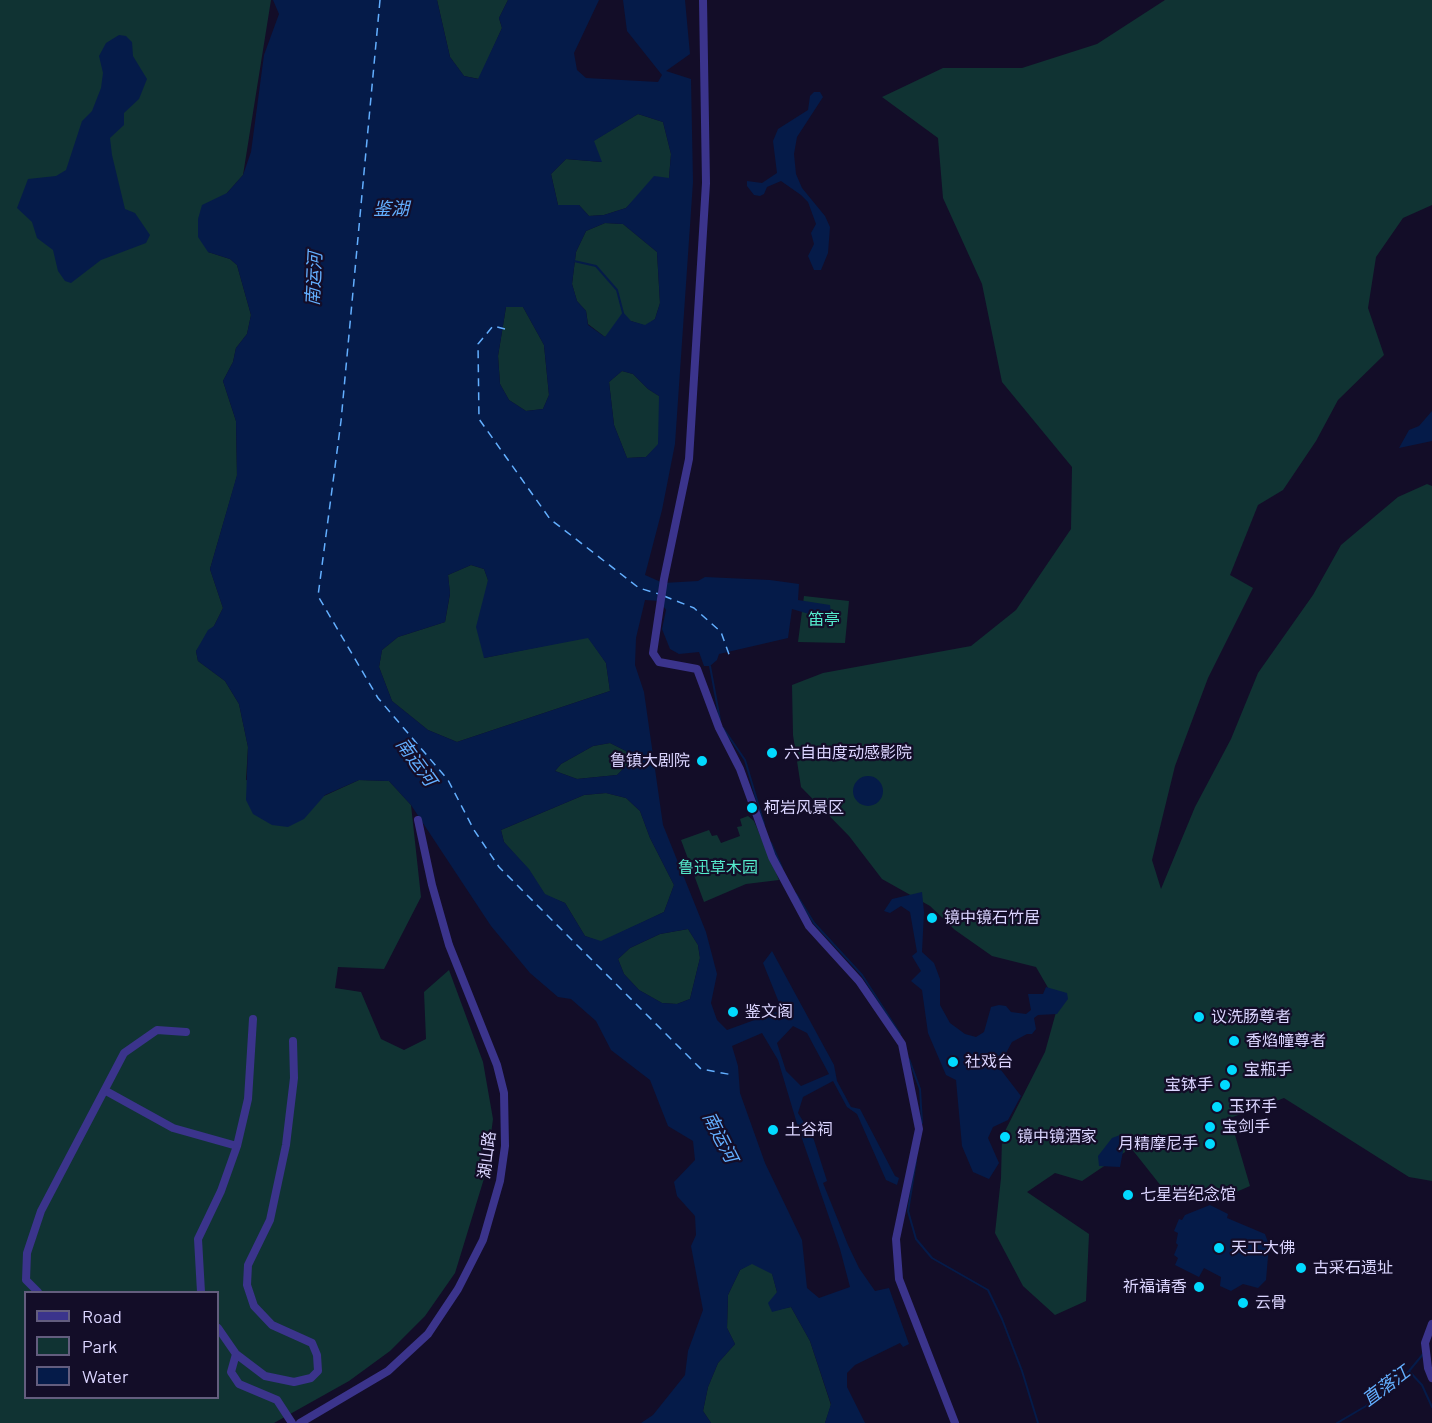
<!DOCTYPE html>
<html>
<head>
<meta charset="utf-8">
<style>
	body { margin:0 }
	#map { position:relative; width:1432px; height:1423px; overflow:hidden; background:#130d28; font-family:Barlow,sans-serif }
	canvas { display:block }
	.legend { position:absolute; left:24px; top:1291px; width:195px; height:108px; box-sizing:border-box; background:#130d28; border:2px solid #635d7e; margin:0; padding:8px 10px; list-style:none; font-size:18px; color:#dbd5ff }
	.legend li { display:flex; align-items:center; gap:12px; height:30px }
	.legend b { width:30px; border:2px solid #635d7e }
</style>
</head>
<body>
<div id="map">
<canvas width="1432" height="1423"></canvas>
<ul class="legend">
<li><b style="height:8px;background:#3b348c"></b>Road</li>
<li><b style="height:16px;background:#103333"></b>Park</li>
<li><b style="height:16px;background:#051b49"></b>Water</li>
</ul>
</div>
<script>
const context = document.querySelector('canvas').getContext('2d');
context.lineJoin = 'round';
function paint(path, color) { context.fillStyle = color; context.fill(path, 'evenodd'); }
const toPath = rows => new Path2D(rows.map(r => 'M' + r).join(''));
function trace(path, color, width, dash) { context.strokeStyle = color; context.lineWidth = width; context.lineCap = dash ? 'butt' : 'round'; context.setLineDash(dash || []); context.stroke(path); }
function label(font, color, halo, rows, align = 'center') {
  context.font = font + ' Barlow,"Noto Sans SC",sans-serif'; context.lineWidth = 4.5; context.setLineDash([]); context.textBaseline = 'middle'; context.strokeStyle = halo; context.fillStyle = color; for (const [text, x, y, turn = 0] of rows) {
    context.save(); context.translate(x, y); context.rotate((+turn || 0) * Math.PI / 180); context.textAlign = isNaN(turn) ? turn : align; if (halo) context.strokeText(text, 0, 0); context.fillText(text, 0, 0); context.restore();
  }
}
const green = toPath([
	[0,0,271,0,243,175,227,193,208,252,230,259,237,265,251,315,247,334,236,348,233,362,223,381,236,421,237,476,210,569,223,608,214,626,196,651,198,661,225,681,239,704,248,747,246,780,324,796,359,780,389,781,411,805,421,897,384,969,338,967,335,988,361,992,381,1039,404,1050,426,1039,424,992,449,970,483,1062,493,1119,486,1172,455,1273,425,1316,390,1351,349,1381,274,1423,0,1423],
	[26,1292,218,1292,218,1398,26,1398],
	[437,0,508,0,499,18,502,28,479,79,464,76,450,57],
	[1165,0,1432,0,1432,205,1403,218,1376,257,1368,308,1384,355,1338,400,1316,441,1283,490,1258,505,1230,575,1253,588,1208,678,1175,766,1152,860,1161,889,1195,807,1231,739,1258,673,1313,595,1341,545,1398,497,1427,484,1432,486,1432,1181,1409,1177,1284,1098,1230,1118,1250,1186,1211,1203,1165,1191,1131,1148,1082,1181,1055,1173,1027,1192,1089,1234,1086,1301,1055,1315,1023,1286,995,1233,1001,1178,1002,1137,1045,1052,1058,1005,1036,967,992,956,955,930,930,906,882,879,849,836,801,787,793,735,792,685,823,673,971,646,1016,610,1071,529,1072,467,1002,382,982,284,943,198,938,138,882,97,943,68,1022,68,1097,44],
	[638,114,663,122,671,154,669,178,634,200,626,208,604,215,589,216,579,205,558,205,551,174,566,159,601,162,593,141],
	[605,223,623,224,657,252,660,303,655,319,646,326,631,321,605,337,588,324,586,311,577,301,572,284,576,252,586,231],
	[506,307,523,307,544,345,549,395,543,409,526,411,509,400,500,384,498,356],
	[622,371,633,374,648,389,659,396,659,444,646,457,627,458,614,425,609,382],
	[471,565,484,569,488,580,484,658,588,637,606,663,610,691,457,742,428,730,392,701,379,667,382,650,398,637,445,622,450,594,448,575],
	[804,596,849,601,845,643,798,642],
	[610,743,626,751,627,765,617,775,577,779,555,771,561,764,593,746],
	[606,793,626,798,640,811,650,838,674,885,664,912,601,942,585,936,565,903,545,895,529,870,504,842,501,830,584,795],
	[748,816,754,821,779,880,746,884,704,902,681,840,709,830,712,836,717,835,721,843,740,836,737,827,742,826,740,819],
	[688,929,698,945,700,958,690,999,677,1004,662,1003,639,990,624,974,618,959,630,948,660,934],
	[752,1263,772,1273,777,1292,772,1311,791,1307,810,1341,831,1405,825,1423,711,1423,703,1411,708,1387,718,1363,735,1344,727,1328,728,1295,740,1270]
]);
const water = toPath([
	[273,0,437,0,450,57,464,76,478,79,502,28,499,18,508,0,599,0,574,53,577,70,586,78,658,82,662,75,627,31,623,0,685,0,690,54,666,71,691,79,693,182,675,444,662,510,645,575,663,583,698,581,705,577,770,580,799,584,798,600,830,605,831,613,819,617,792,609,788,638,719,654,717,660,710,666,704,666,699,652,679,654,670,649,662,629,666,610,660,601,645,600,636,638,635,665,644,692,663,825,706,932,717,974,711,1003,717,1020,727,1030,782,1010,763,963,772,951,834,1065,837,1081,851,1107,860,1109,895,1176,899,1178,897,1185,886,1180,857,1114,847,1107,833,1081,803,1097,798,1113,813,1137,827,1181,823,1183,848,1245,859,1268,875,1291,889,1288,909,1344,903,1347,900,1343,855,1365,847,1373,847,1387,865,1423,825,1423,831,1404,810,1341,791,1307,772,1312,768,1303,777,1292,772,1274,752,1264,740,1270,728,1295,727,1328,735,1344,718,1363,708,1387,703,1411,711,1423,641,1423,653,1415,685,1375,688,1351,703,1310,691,1246,696,1235,695,1216,677,1196,674,1182,695,1160,693,1141,668,1126,650,1080,611,1050,596,1021,571,999,558,997,530,973,491,926,411,805,389,781,359,780,325,795,304,819,288,827,272,825,253,814,246,800,248,747,239,704,225,681,198,661,196,651,208,630,214,626,223,608,210,569,237,475,236,421,223,381,233,362,236,348,247,334,251,315,237,265,230,259,208,252,198,237,198,219,202,205,227,193,243,175,251,152,264,55,279,14],
	[638,114,663,122,671,154,669,178,654,176,626,208,604,215,589,216,579,205,558,205,551,174,566,159,602,162,594,141],
	[605,223,623,224,657,252,660,303,655,319,645,325,631,321,623,312,605,337,588,325,586,311,577,301,572,284,576,252,586,231],
	[506,307,523,307,544,345,549,395,543,409,526,411,509,400,500,384,498,356],
	[622,371,633,374,648,389,659,396,658,444,646,457,627,458,614,425,609,382],
	[471,565,484,569,488,580,476,627,484,658,588,638,606,663,610,691,457,742,428,730,392,701,379,667,382,650,398,637,445,622,450,593,448,575],
	[610,743,626,751,627,765,617,775,577,779,555,771,561,764,593,746],
	[606,793,626,798,640,811,650,838,674,885,664,912,601,941,585,936,565,903,545,894,529,869,504,842,501,830,584,795],
	[688,929,698,945,700,958,690,999,677,1004,662,1003,639,990,624,974,618,959,630,948,660,934],
	[793,1026,807,1033,829,1074,801,1086,786,1071,777,1043],
	[762,1033,778,1060,798,1127,840,1249,850,1287,819,1298,807,1288,802,1240,765,1163,740,1093,738,1066,732,1046],
	[119,35,126,36,132,42,133,56,147,79,139,99,124,113,124,125,110,138,112,155,125,209,135,213,150,235,146,243,101,260,71,283,65,281,58,271,53,250,37,238,32,222,17,208,28,179,56,176,66,170,82,121,92,111,101,88,103,73,99,56,106,43],
	[814,92,820,92,823,97,797,137,794,154,796,174,802,188,825,216,830,227,828,253,821,270,814,270,808,256,814,244,811,233,816,224,808,202,801,195,781,181,767,187,764,194,760,196,754,195,747,186,747,181,762,183,777,173,773,141,778,129,808,110,810,96],
	[1432,411,1432,441,1399,448,1409,430,1419,426],
	'853 791a15 15 0 1 1 30 0a15 15 0 1 1-30 0Z',
	[922,892,924,912,922,952,934,963,940,979,940,1005,950,1023,965,1034,976,1037,984,1032,991,1007,999,1005,1006,1006,1011,1012,1026,1014,1031,1010,1028,994,1043,994,1046,987,1067,993,1068,999,1057,1014,1038,1015,1034,1018,1036,1029,1032,1034,1027,1034,1012,1042,1006,1053,990,1059,994,1068,1001,1070,1021,1096,1008,1120,993,1127,988,1138,999,1163,989,1179,973,1172,962,1146,956,1080,946,1075,928,1033,922,990,911,981,921,971,912,956,917,952,910,912,901,906,890,913,884,911,892,899],
	[1123,1134,1125,1141,1120,1167,1099,1166,1098,1156,1112,1138],
	[1210,1205,1228,1214,1227,1218,1265,1234,1269,1245,1266,1280,1258,1288,1243,1284,1231,1291,1220,1286,1221,1277,1204,1268,1199,1277,1175,1265,1178,1258,1174,1255,1178,1245,1176,1243,1178,1233,1174,1231,1179,1219,1182,1220,1185,1215]
]);
const stream = toPath([
	[574,261,596,266,617,290,623,313],
	[710,666,720,720],
	[723,728,745,760,764,824],
	[771,843,782,868],
	[796,894,814,923,862,975,900,1034],
	[909,1059,920,1089,922,1123],
	[916,1161,908,1211,916,1239,932,1258,988,1290,1002,1319,1022,1371,1038,1423],
	[1409,1371,1422,1385,1432,1407],
	[1337,1423,1366,1406,1409,1371,1424,1353]
]);
const ferry = toPath([
	[380,0,341,421,318,596,378,698,448,780,474,830,499,867,701,1069,733,1075],
	[505,329,493,326,478,344,479,419,550,519,639,588,659,594],
	[664,596,694,608,721,632,730,657]
]);
const minor = toPath([
	[703,0,706,183,689,459,664,579,653,653,659,662,697,669,719,728,740,769,772,857,809,926,859,981,902,1044,919,1129,896,1239,899,1279,955,1423],
	[106,1091,173,1128,237,1146],
	[38,1292,26,1280,27,1253,41,1211,124,1053,157,1030,186,1032],
	[201,1292,198,1239,221,1191,237,1146,248,1099,253,1019],
	[1432,1324,1425,1343,1428,1368,1432,1378],
	[218,1328,236,1354,265,1376,294,1382,311,1378,318,1371,317,1355,312,1343,272,1325,254,1306,247,1285,248,1265,270,1220,286,1145,294,1078,293,1041],
	[236,1354,231,1372,239,1384,277,1400,292,1423],
	[300,1423,388,1371,428,1334,458,1289,483,1240,500,1181,505,1146,504,1093,497,1065,449,945,432,885,418,820]
]);
const markers = [
	[772,753,6,"#01daff"],
	[702,761,6,"#01daff"],
	[752,808,6,"#01daff"],
	[932,918,6,"#01daff"],
	[733,1012,6,"#01daff"],
	[1199,1017,6,"#01daff"],
	[1234,1041,6,"#01daff"],
	[953,1062,6,"#01daff"],
	[1232,1070,6,"#01daff"],
	[1225,1085,6,"#01daff"],
	[1217,1107,6,"#01daff"],
	[1210,1127,6,"#01daff"],
	[773,1130,6,"#01daff"],
	[1005,1137,6,"#01daff"],
	[1210,1144,6,"#01daff"],
	[1128,1195,6,"#01daff"],
	[1219,1248,6,"#01daff"],
	[1301,1268,6,"#01daff"],
	[1199,1287,6,"#01daff"],
	[1243,1303,6,"#01daff"]
];
const parkNames = [
	["笛亭",824,620],
	["鲁迅草木园",718,868]
];
const poiNames = [
	["六自由度动感影院",784,753],
	["鲁镇大剧院",690,761,"right"],
	["柯岩风景区",764,808],
	["镜中镜石竹居",944,918],
	["鉴文阁",745,1012],
	["议洗肠尊者",1211,1017],
	["香焰幢尊者",1246,1041],
	["社戏台",965,1062],
	["宝瓶手",1244,1070],
	["宝钵手",1213,1085,"right"],
	["玉环手",1229,1107],
	["宝剑手",1222,1127],
	["土谷祠",785,1130],
	["镜中镜酒家",1017,1137],
	["月精摩尼手",1198,1144,"right"],
	["七星岩纪念馆",1140,1195],
	["天工大佛",1231,1248],
	["古采石遗址",1313,1268],
	["祈福请香",1187,1287,"right"],
	["云骨",1255,1303]
];
const streetNames = [
	["湖山路",487,1155,-83]
];
const waterNames = [
	["鉴湖",391,209],
	["南运河",314,279,-87],
	["南运河",416,762,54],
	["南运河",720,1137,63],
	["直落江",1386,1386,-37]
];
paint(green, '#103333');
paint(water, '#051b49');
trace(stream, '#051b49', 2);
trace(ferry, '#63afff', 1.5, [8, 6]);
trace(minor, '#3b348c', 8);
for (const [x, y, r, color] of markers) { const dot = new Path2D(); dot.arc(x, y, r, 0, 2 * Math.PI); context.fillStyle = color; context.fill(dot); trace(dot, '#130d28', 2); }
label('16px', '#55ebcc', '#130d28', parkNames);
label('16px', '#dbd5ff', '#130d28', poiNames, 'left');
label('16px', '#dbd5ff', '#130d28', streetNames);
label('italic 18px', '#63afff', '#130d28', waterNames);
</script>
</body>
</html>
